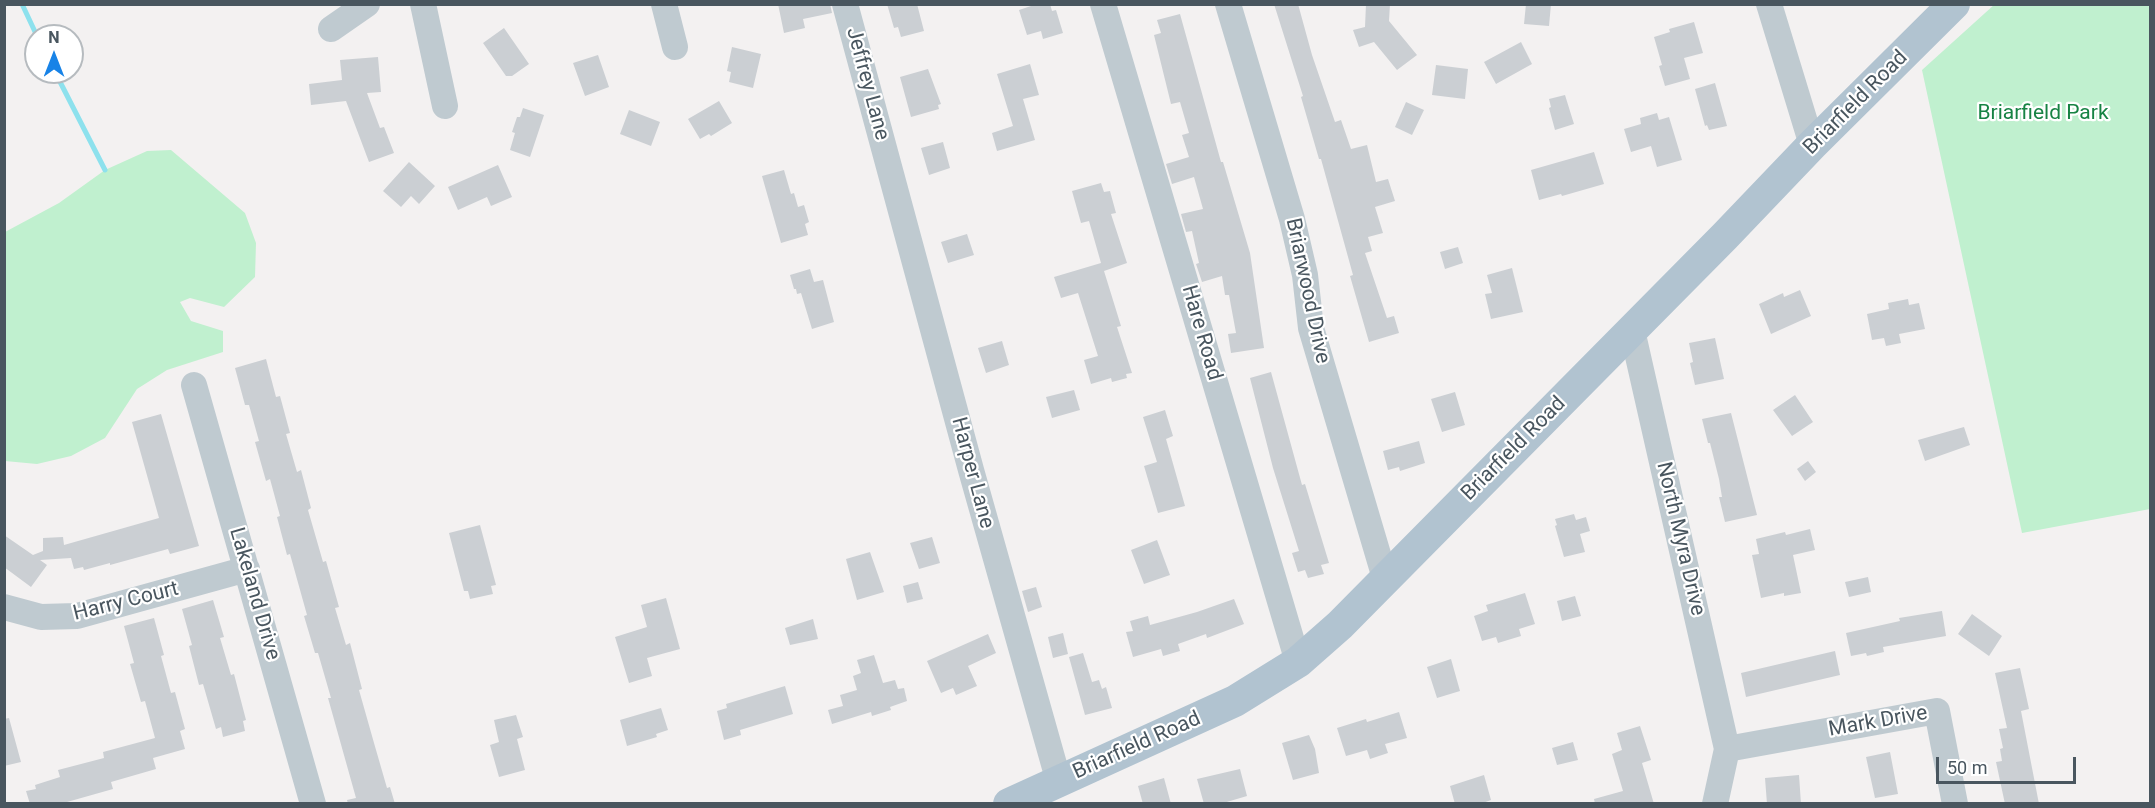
<!DOCTYPE html>
<html>
<head>
<meta charset="utf-8">
<style>
	body { margin:0 }
	#map { position:relative; width:2155px; height:808px; overflow:hidden; background:#f3f1f1; font-family:Roboto,sans-serif }
	canvas { display:block }
	.frame { position:absolute; inset:0; border:6px solid #49565f; pointer-events:none }
	.north { position:absolute; left:24px; top:24px; width:60px; height:60px; box-sizing:border-box; background:#fff; border:2px solid #b6bbbf; border-radius:50%; rotate:0deg; font-size:16px; font-weight:700; line-height:24px; text-align:center; color:#49565f }
	.north::after { content:''; display:block; margin:auto; width:21px; height:27px; background:#1883e7; clip-path:polygon(50% 0,100% 100%,50% 72%,0 100%) }
	.scale { position:absolute; left:1936px; top:757px; width:140px; height:27px; box-sizing:border-box; border:3px solid #49565f; border-top:0; padding-left:8px; font-size:18px; line-height:21px; white-space:nowrap; color:#49565f; -webkit-text-stroke:4px #fff; paint-order:stroke }
</style>
</head>
<body>
<div id="map">
<canvas width="2155" height="808"></canvas>
<div class="frame"></div>
<div class="north">N</div>
<div class="scale">50 m</div>
</div>
<script>
const context = document.querySelector('canvas').getContext('2d');
context.lineJoin = 'round';
function paint(path, color) { context.fillStyle = color; context.fill(path, 'evenodd'); }
const toPath = rows => new Path2D(rows.map(r => 'M' + r).join(''));
function trace(path, color, width, dash) { context.strokeStyle = color; context.lineWidth = width; context.lineCap = dash ? 'butt' : 'round'; context.setLineDash(dash || []); context.stroke(path); }
function label(font, color, halo, rows, align = 'center') {
  context.font = font + ' Roboto,sans-serif'; context.lineWidth = 4.5; context.setLineDash([]); context.textBaseline = 'middle'; context.strokeStyle = halo; context.fillStyle = color; for (const [text, x, y, turn = 0] of rows) {
    context.save(); context.translate(x, y); context.rotate((+turn || 0) * Math.PI / 180); context.textAlign = isNaN(turn) ? turn : align; if (halo) context.strokeText(text, 0, 0); context.fillText(text, 0, 0); context.restore();
  }
}
const green = toPath([
	[1995,4,2150,5,2150,509,2022,533,1922,70],
	[171,150,245,213,256,243,255,277,224,307,190,298,180,302,191,321,223,331,223,352,167,370,137,389,105,438,71,456,37,464,5,461,5,232,59,203,105,170,147,151]
]);
const stream = toPath([
	[22,4,37,36],
	[55,72,105,170]
]);
const building = toPath([
	[778,4,830,4,832,13,803,19,805,28,784,33],
	[887,4,917,4,924,31,901,37,898,27,894,28],
	[1037,4,1050,4,1052,11,1056,10,1063,33,1043,39,1041,31,1027,35,1019,10],
	[1274,4,1298,4,1312,55,1335,122,1341,120,1351,149,1367,145,1376,182,1388,179,1395,201,1375,207,1383,233,1368,237,1372,251,1365,253,1387,318,1394,316,1399,333,1369,342,1350,276,1353,275,1321,159,1319,159,1301,97,1303,96],
	[1366,4,1390,4,1389,21,1417,55,1397,70,1374,42,1359,47,1353,30,1365,27],
	[1526,4,1551,4,1549,26,1524,24],
	[1180,14,1221,162,1223,162,1250,253,1264,348,1231,353,1228,334,1236,333,1229,295,1225,295,1222,276,1202,282,1196,264,1199,263,1192,231,1186,232,1181,214,1203,209,1194,177,1172,184,1166,164,1189,157,1182,135,1189,133,1180,102,1171,104,1154,35,1161,33,1157,20],
	[1694,22,1703,53,1684,58,1690,79,1665,86,1659,66,1662,65,1654,37,1670,32,1669,29],
	[504,28,529,64,512,76,506,76,483,43],
	[1521,42,1532,64,1496,84,1484,62],
	[732,47,761,54,753,88,729,82,731,72,727,71],
	[598,55,609,87,585,96,573,63],
	[378,57,381,92,367,93,380,128,384,127,394,153,369,162,346,101,311,105,309,84,342,80,340,60],
	[1030,64,1039,95,1023,99,1035,140,997,151,992,133,1013,126,997,74],
	[1436,65,1468,69,1465,99,1432,95],
	[928,69,941,104,938,105,939,109,911,117,900,77],
	[1715,83,1727,126,1709,130,1707,125,1705,126,1695,89],
	[1565,95,1574,124,1555,130,1549,108,1551,107,1549,99],
	[719,101,732,123,711,136,709,134,700,139,688,119],
	[1406,102,1424,110,1412,135,1395,127],
	[523,108,544,115,530,157,510,150,515,133,512,132,517,117,520,117],
	[629,110,660,122,651,146,620,134],
	[1657,113,1659,120,1669,117,1682,160,1657,167,1651,146,1631,152,1624,129,1641,124,1640,118],
	[943,142,950,168,929,175,921,148],
	[1594,152,1604,184,1562,196,1561,194,1539,200,1531,170],
	[409,162,435,186,419,204,411,196,401,207,383,191],
	[498,165,512,197,491,206,487,197,458,210,448,187],
	[784,170,791,194,794,193,798,207,804,205,809,222,805,224,808,235,781,243,762,176],
	[1101,183,1104,192,1110,191,1116,213,1111,214,1127,263,1104,271,1121,326,1117,327,1132,373,1126,374,1127,378,1112,382,1111,378,1091,384,1084,360,1098,356,1078,293,1061,298,1054,277,1101,263,1089,221,1081,223,1072,191],
	[967,234,974,255,948,263,941,242],
	[1458,247,1463,263,1445,269,1440,252],
	[1512,268,1523,312,1491,319,1485,294,1492,293,1487,275],
	[810,269,814,282,823,280,834,322,812,329,801,293,797,294,796,289,794,289,790,275],
	[1800,290,1811,316,1771,334,1759,304,1783,293,1784,297],
	[1908,299,1909,305,1919,303,1925,329,1899,334,1901,343,1886,346,1884,338,1872,340,1867,314,1889,309,1888,303],
	[1715,338,1724,379,1695,385,1690,363,1693,362,1689,343],
	[1002,341,1009,365,986,373,978,348],
	[266,359,276,397,280,396,290,433,286,434,297,472,301,470,311,508,308,510,323,562,326,561,339,607,335,608,346,645,350,643,362,689,359,690,374,743,387,788,390,787,395,804,348,804,347,800,356,798,328,698,331,698,318,653,315,653,304,616,307,615,290,554,287,555,277,517,280,516,270,479,266,481,255,442,259,441,249,405,245,405,235,368],
	[1271,372,1302,485,1305,484,1329,563,1321,565,1324,574,1308,578,1305,570,1298,572,1292,553,1299,551,1273,468,1250,378],
	[1074,390,1080,410,1052,418,1046,397],
	[1455,392,1465,425,1442,432,1431,399],
	[1795,395,1813,422,1792,436,1773,410],
	[1165,410,1173,436,1166,439,1185,506,1158,513,1144,466,1157,462,1143,417],
	[1731,413,1757,515,1725,522,1719,497,1722,497,1719,479,1710,443,1708,443,1702,419],
	[161,414,199,546,170,554,168,549,110,565,110,563,84,570,83,567,74,569,71,558,40,560,47,565,31,587,4,567,4,535,33,555,43,551,43,538,63,537,64,545,159,518,132,422],
	[1964,427,1970,445,1925,461,1918,440],
	[1419,441,1425,463,1400,471,1399,467,1388,470,1383,451],
	[1808,461,1816,472,1805,481,1797,469],
	[1574,514,1576,520,1586,517,1590,531,1580,534,1585,552,1564,557,1555,526,1557,525,1555,519],
	[480,525,496,585,491,586,493,594,470,599,468,591,464,591,449,533],
	[1810,529,1815,550,1793,555,1801,593,1784,596,1784,593,1761,598,1752,555,1759,554,1756,539,1785,532,1786,535],
	[932,537,940,563,919,569,910,543],
	[1157,540,1170,575,1144,584,1131,550],
	[870,552,884,592,857,600,846,559],
	[1868,577,1871,592,1849,597,1845,582],
	[918,582,923,599,907,603,903,586],
	[1036,587,1042,607,1028,612,1022,591],
	[1525,593,1535,624,1519,629,1521,636,1498,643,1496,637,1482,641,1474,616,1488,611,1486,605],
	[1575,596,1581,616,1562,621,1557,601],
	[666,598,680,649,647,658,652,676,629,683,615,637,647,627,641,605],
	[1234,599,1244,624,1207,638,1206,634,1178,644,1180,651,1163,656,1161,649,1133,657,1126,632,1133,631,1130,621,1148,616,1150,625,1197,612],
	[213,600,224,637,220,638,231,675,234,674,246,720,243,721,245,731,223,737,221,727,216,729,203,684,199,685,189,646,192,645,182,609],
	[1942,611,1946,636,1883,647,1884,652,1867,656,1866,653,1851,656,1846,633,1900,621,1899,618],
	[1972,614,2002,636,1989,656,1958,634],
	[154,618,164,655,161,656,171,693,175,692,185,729,180,731,185,749,153,758,156,769,111,782,113,789,60,804,30,804,26,791,36,789,35,785,60,777,58,770,104,758,103,752,155,738,145,701,141,702,130,664,134,663,124,626],
	[813,619,818,639,790,645,785,628],
	[1063,633,1068,654,1053,658,1048,637],
	[988,634,996,653,968,666,977,686,956,695,953,688,941,693,927,661],
	[1835,651,1840,675,1746,697,1741,673],
	[1083,653,1092,682,1099,680,1102,689,1106,687,1112,708,1085,715,1069,657],
	[874,655,883,683,895,680,898,689,904,688,907,701,890,707,891,710,872,716,871,712,832,724,828,710,843,706,840,695,857,690,853,676,861,673,857,660],
	[1451,659,1460,691,1437,698,1427,667],
	[2020,668,2029,709,2021,711,2039,804,2005,804,1996,762,2002,761,2000,749,2003,748,1999,729,2007,728,1995,673],
	[785,686,793,714,740,730,741,735,724,740,717,711,727,708,726,704],
	[661,708,668,730,656,734,657,737,627,746,620,720],
	[1399,712,1407,738,1385,744,1388,753,1370,759,1367,750,1346,756,1337,728,1366,719,1367,722],
	[516,715,523,737,517,739,525,770,499,777,490,745,499,742,494,720],
	[9,718,21,762,4,766,4,719],
	[1640,726,1651,760,1642,763,1654,804,1595,804,1594,799,1623,791,1612,754,1622,750,1617,733],
	[1309,735,1315,749,1319,773,1293,780,1282,743],
	[1573,742,1578,760,1557,765,1552,748],
	[1890,752,1898,794,1875,798,1866,757],
	[1240,769,1247,796,1220,804,1204,804,1197,779],
	[1484,775,1491,800,1480,804,1455,804,1450,786],
	[1799,775,1801,804,1767,804,1765,778],
	[1164,778,1171,804,1143,804,1138,786]
]);
const minor = toPath([
	[423,4,445,106],
	[664,4,675,47],
	[845,4,971,470,1059,782],
	[1103,4,1298,662],
	[1228,4,1292,219,1305,275,1311,328,1385,578],
	[1769,4,1812,145],
	[331,29,367,4],
	[1632,330,1727,749,1715,804],
	[194,385,313,804],
	[4,607,41,617,77,616,247,569],
	[1727,749,1937,711,1955,804]
]);
const major = toPath([
	[1009,804,1235,701,1298,662,1340,625,1725,236,1812,145,1954,4]
]);
const streetNames = [
	["Jeffrey Lane",867,84,75],
	["Briarfield Road",1856,103,-45],
	["Briarwood Drive",1307,291,78],
	["Hare Road",1201,333,74],
	["Briarfield Road",1514,449,-45],
	["Harper Lane",972,473,75],
	["North Myra Drive",1680,539,77],
	["Lakeland Drive",254,594,74],
	["Harry Court",126,602,-14],
	["Mark Drive",1878,722,-10],
	["Briarfield Road",1137,746,-24]
];
const parkNames = [
	["Briarfield Park",2043,114]
];
paint(green, '#c0f0cf');
trace(stream, '#8de1ed', 5);
paint(building, '#cbcfd3');
trace(minor, '#bfcad0', 26);
trace(major, '#b1c3d0', 32);
label('21px', '#49565f', '#fff', streetNames);
label('21px', '#178344', '#fff', parkNames);
</script>
</body>
</html>
